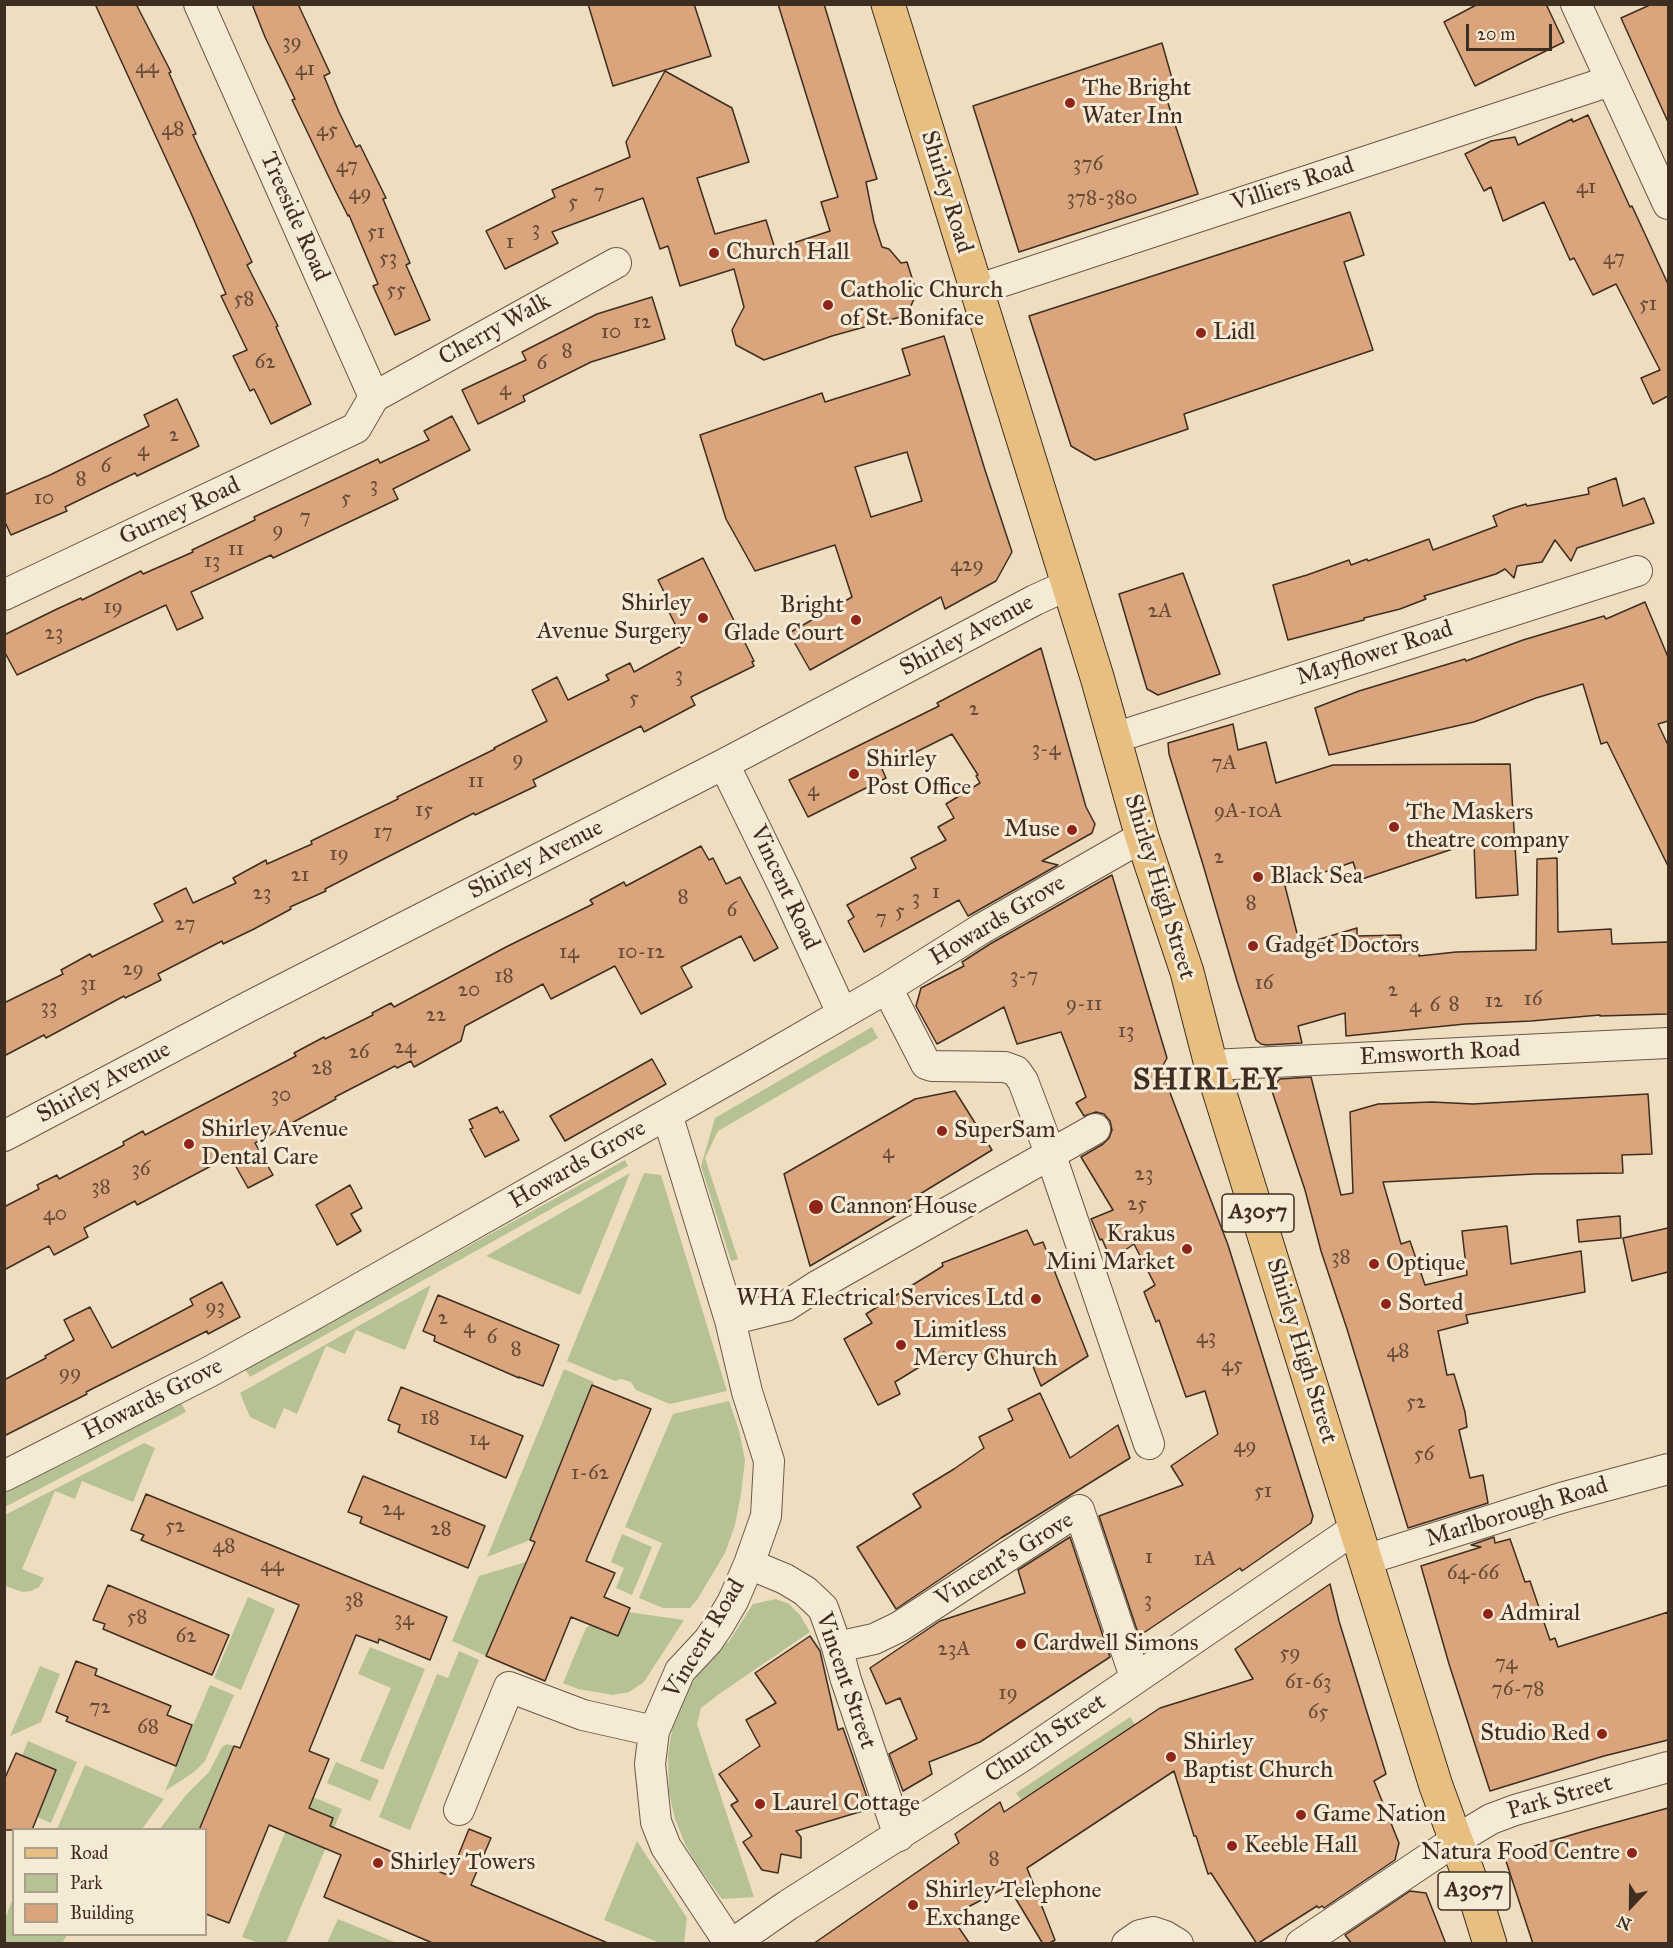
<!DOCTYPE html>
<html>
<head>
<meta charset="utf-8">
<style>
	body { margin:0 }
	#map { position:relative; width:1673px; height:1948px; overflow:hidden; background:#eedebf; font-family:"IM FELL Great Primer",serif }
	canvas { display:block }
	.frame { position:absolute; inset:0; border:6px solid #3e2d21; pointer-events:none }
	.legend { position:absolute; left:12px; top:1828px; width:195px; height:108px; box-sizing:border-box; background:#f4ead5; border:2px solid #ab9e8d; margin:0; padding:8px 10px; list-style:none; font-size:18px; color:#3e2d21 }
	.legend li { display:flex; align-items:center; gap:12px; height:30px }
	.legend b { width:30px; border:2px solid #ab9e8d }
	.north { position:absolute; left:1601px; top:1876px; width:60px; height:60px; -webkit-text-stroke:4px #f4ead5; paint-order:stroke; rotate:202deg; font-size:16px; font-weight:700; line-height:24px; text-align:center; color:#3e2d21 }
	.north::after { content:''; display:block; margin:auto; width:21px; height:27px; background:#3e2d21; clip-path:polygon(50% 0,100% 100%,50% 72%,0 100%) }
	.scale { position:absolute; left:1466px; top:24px; width:86px; height:27px; box-sizing:border-box; border:3px solid #3e2d21; border-top:0; padding-left:8px; font-size:18px; line-height:21px; white-space:nowrap; color:#3e2d21; -webkit-text-stroke:4px #f4ead5; paint-order:stroke }
</style>
</head>
<body>
<div id="map">
<canvas width="1673" height="1948"></canvas>
<div class="frame"></div>
<ul class="legend">
<li><b style="height:8px;background:#e7bf80"></b>Road</li>
<li><b style="height:16px;background:#b6c294"></b>Park</li>
<li><b style="height:16px;background:#daa47c"></b>Building</li>
</ul>
<div class="north">N</div>
<div class="scale">20 m</div>
</div>
<script>
const context = document.querySelector('canvas').getContext('2d');
context.lineJoin = 'round';
function paint(path, color) { context.fillStyle = color; context.fill(path, 'evenodd'); }
const toPath = rows => new Path2D(rows.map(r => 'M' + r).join(''));
function trace(path, color, width, dash) { context.strokeStyle = color; context.lineWidth = width; context.lineCap = dash ? 'butt' : 'round'; context.setLineDash(dash || []); context.stroke(path); }
function label(font, color, halo, rows, align = 'center') {
  context.font = font + ' "IM FELL Great Primer",serif'; context.lineWidth = 6; context.setLineDash([]); context.textBaseline = 'middle'; context.strokeStyle = halo; context.fillStyle = color; for (const [text, x, y, turn = 0] of rows) {
    context.save(); context.translate(x, y); context.rotate((+turn || 0) * Math.PI / 180); context.textAlign = isNaN(turn) ? turn : align; if (halo) context.strokeText(text, 0, 0); context.fillText(text, 0, 0); context.restore();
  }
}
const green = toPath([
	[872,1027,878,1038,718,1131,705,1158,738,1259,731,1261,701,1166,715,1118],
	[625,1160,628,1166,250,1377,245,1369],
	[630,1173,580,1295,486,1256],
	[644,1173,661,1175,727,1391,670,1404,636,1390,631,1382,621,1379,615,1381,567,1361],
	[431,1285,405,1350,356,1330,345,1354,326,1346,297,1414,284,1408,275,1429,250,1417,240,1393],
	[564,1369,594,1382,530,1540,487,1557],
	[729,1401,739,1430,745,1460,741,1494,735,1525,725,1553,697,1600,690,1608,663,1608,639,1598,662,1543,625,1527,673,1414],
	[181,1402,186,1412,5,1507,4,1491,74,1459],
	[144,1443,155,1448,133,1502,82,1481,75,1499,55,1491,22,1569,44,1578,39,1587,31,1591,23,1592,5,1586,5,1515],
	[622,1534,652,1547,632,1595,616,1588,624,1568,611,1562],
	[526,1562,486,1656,452,1641,479,1576],
	[248,1597,275,1609,241,1690,214,1678],
	[776,1599,789,1604,800,1615,810,1632,719,1694,701,1708,697,1724,754,1897,722,1899,697,1865,686,1846,675,1819,669,1792,668,1755,673,1723,687,1691,720,1638,728,1643,753,1604],
	[628,1612,684,1620,644,1682,629,1692,613,1695,578,1689,563,1683,586,1628,590,1625,618,1636],
	[370,1647,425,1669,383,1770,360,1761,391,1688,358,1674],
	[459,1651,479,1660,410,1830,379,1817,437,1674,448,1678],
	[40,1666,60,1674,41,1722,10,1736],
	[210,1685,234,1695,205,1761,194,1772,165,1791],
	[1130,1717,1135,1725,1021,1800,1016,1793],
	[28,1741,77,1762,51,1823,37,1817,56,1770,22,1756],
	[227,1744,234,1746,199,1829,159,1830,186,1795,209,1772,222,1747],
	[336,1762,379,1780,370,1801,327,1783],
	[85,1765,164,1799,142,1829,57,1829],
	[308,1795,342,1809,286,1943,259,1943,242,1937,299,1799],
	[637,1841,687,1918,684,1943,660,1943,604,1920],
	[13,1898,14,1934,67,1935,62,1943,5,1943,5,1919],
	[338,1919,397,1943,327,1943]
]);
const building = toPath([
	[95,4,136,4,171,72,169,73,196,134,193,135,252,262,247,265,278,326,276,327,311,404,271,424,254,389,250,391,233,356,247,350,221,296,226,294,191,213,95,4],
	[252,4,298,4,330,73,324,76,339,112,356,147,360,145,386,198,383,199,410,263,406,265,430,320,395,335,373,286,378,284,349,215,348,216,335,190,292,100,295,99,265,37,252,4],
	[588,4,694,4,711,56,613,86,588,4],
	[778,4,824,4,877,179,866,182,874,222,882,247,889,249,901,263,907,262,918,297,914,299,910,308,911,314,832,336,764,360,736,345,732,330,744,307,734,269,680,286,668,246,660,249,643,198,552,232,558,243,505,269,486,231,555,197,552,190,630,157,626,142,665,71,732,108,749,162,697,178,715,234,766,220,775,249,830,231,821,202,838,197,778,4],
	[1478,4,1546,4,1564,42,1475,86,1444,22,1478,4],
	[1652,4,1668,4,1668,122,1621,18,1652,4],
	[1162,43,1173,82,1162,85,1198,194,1019,252,973,106,1162,43],
	[1588,115,1630,207,1632,206,1668,284,1668,396,1653,404,1641,378,1660,370,1616,284,1593,295,1574,258,1570,260,1544,202,1503,221,1491,187,1484,191,1465,154,1491,141,1515,137,1518,145,1572,119,1573,122,1588,115],
	[1350,212,1364,255,1344,262,1373,350,1184,414,1188,429,1111,455,1095,460,1071,446,1029,316,1350,212],
	[652,297,665,339,591,362,523,396,525,401,478,424,462,390,526,360,522,352,597,314,652,297],
	[944,336,985,470,1012,552,996,581,945,609,941,597,810,670,789,633,852,597,835,545,755,571,726,519,700,435,822,393,825,402,910,375,902,349,944,336],
	[907,452,922,501,871,517,855,467,907,452],
	[177,399,199,446,137,476,135,473,65,507,67,511,11,535,4,520,4,495,50,475,149,426,144,415,177,399],
	[452,416,470,450,393,489,398,499,273,558,271,555,191,592,203,618,177,630,166,605,17,675,4,651,4,635,57,609,81,598,82,600,141,571,143,574,193,552,192,550,255,520,254,517,378,459,380,463,429,440,424,431,452,416],
	[1616,478,1623,506,1644,498,1654,523,1577,548,1571,561,1555,540,1542,562,1517,566,1514,578,1505,569,1496,574,1424,596,1426,599,1400,609,1364,618,1364,620,1288,640,1273,585,1307,575,1349,560,1351,565,1367,559,1368,561,1429,539,1433,550,1497,526,1493,516,1510,509,1526,504,1527,506,1589,494,1588,488,1616,478],
	[703,558,754,661,752,662,754,666,691,697,695,705,644,732,641,726,533,780,536,786,475,815,474,813,366,868,325,889,326,891,290,907,291,909,254,929,223,944,222,941,158,974,161,980,125,998,124,996,46,1038,44,1035,4,1056,4,1003,63,974,61,970,90,954,92,957,163,921,154,904,186,888,193,903,236,883,233,878,266,860,267,864,312,844,311,841,398,799,397,797,495,749,494,748,547,721,532,690,557,677,568,700,609,680,606,675,630,663,634,672,685,644,666,606,670,604,658,580,703,558],
	[1183,573,1220,674,1158,695,1147,689,1119,594,1183,573],
	[1645,602,1668,657,1668,721,1658,724,1668,745,1668,866,1607,742,1601,744,1583,684,1536,698,1474,722,1329,755,1315,708,1359,691,1465,659,1466,661,1523,640,1604,616,1606,619,1645,602],
	[1041,648,1086,807,1095,824,1092,833,1042,861,1058,865,968,916,959,900,864,952,848,921,854,917,847,905,916,868,911,858,946,840,938,827,954,818,946,804,980,783,976,776,978,775,952,734,882,769,886,778,808,817,789,780,939,706,937,703,1041,648],
	[1233,724,1238,750,1266,742,1276,783,1333,765,1510,764,1518,895,1476,898,1474,842,1359,880,1353,862,1285,886,1300,945,1357,928,1357,936,1401,935,1402,954,1419,953,1419,956,1456,952,1536,950,1537,859,1557,858,1558,932,1611,929,1612,944,1668,942,1668,1014,1600,1016,1600,1015,1531,1021,1465,1024,1346,1036,1345,1013,1298,1026,1302,1043,1266,1045,1261,1044,1256,1040,1237,981,1204,868,1169,754,1168,743,1233,724],
	[701,846,709,860,713,858,726,884,740,877,778,948,754,961,741,936,681,967,692,987,641,1014,615,966,551,999,543,984,465,1026,461,1041,414,1067,411,1061,397,1068,395,1066,335,1097,336,1099,255,1143,273,1175,248,1188,230,1156,137,1205,135,1201,84,1228,88,1237,54,1255,49,1246,4,1270,4,1207,39,1189,37,1185,57,1175,59,1179,124,1145,123,1142,143,1131,145,1135,296,1056,294,1053,324,1037,325,1039,373,1015,372,1013,391,1003,394,1007,506,947,593,904,590,900,624,882,626,886,701,846],
	[1112,875,1167,1058,1161,1069,1228,1245,1313,1516,1311,1523,1242,1571,1240,1568,1139,1636,1099,1516,1183,1485,1171,1466,1218,1434,1205,1391,1186,1397,1159,1320,1156,1322,1144,1292,1155,1285,1134,1244,1111,1260,1102,1239,1100,1240,1092,1221,1091,1219,1113,1210,1081,1157,1103,1144,1109,1138,1112,1130,1110,1121,1104,1114,1096,1112,1084,1116,1076,1103,1086,1097,1061,1032,1017,1044,1004,1007,937,1044,916,1006,921,988,964,966,962,962,990,944,1112,875],
	[652,1059,666,1084,565,1141,550,1116,652,1059],
	[1311,1077,1341,1195,1353,1193,1350,1112,1378,1104,1432,1102,1473,1104,1648,1094,1652,1154,1622,1155,1623,1173,1535,1174,1383,1182,1401,1244,1410,1241,1425,1285,1467,1275,1462,1231,1507,1226,1511,1264,1581,1251,1585,1292,1466,1315,1468,1323,1438,1331,1447,1375,1454,1374,1465,1412,1467,1427,1459,1430,1470,1478,1483,1475,1488,1503,1408,1528,1347,1329,1321,1251,1305,1190,1271,1088,1280,1079,1311,1077],
	[955,1091,992,1150,907,1202,910,1207,810,1266,784,1174,915,1099,955,1091],
	[497,1107,500,1113,503,1111,519,1140,485,1157,470,1129,473,1128,469,1120,497,1107],
	[350,1185,362,1208,351,1214,361,1231,337,1245,316,1205,350,1185],
	[1620,1216,1621,1238,1579,1242,1577,1220,1620,1216],
	[1668,1228,1668,1272,1632,1281,1623,1238,1668,1228],
	[1027,1230,1034,1245,1043,1242,1088,1356,1041,1386,1027,1352,995,1364,990,1351,978,1355,977,1353,952,1365,944,1352,895,1382,900,1394,878,1405,844,1339,872,1323,866,1314,943,1266,942,1263,1027,1230],
	[222,1282,240,1317,208,1334,207,1331,86,1392,87,1394,4,1436,4,1380,46,1358,45,1356,74,1340,64,1320,90,1307,112,1348,193,1305,190,1299,222,1282],
	[438,1295,559,1345,543,1386,519,1377,519,1378,434,1341,435,1336,423,1331,438,1295],
	[592,1385,651,1409,586,1561,615,1573,604,1597,630,1608,618,1636,571,1617,545,1681,486,1656,535,1542,530,1540,592,1385],
	[401,1387,523,1436,506,1478,398,1432,400,1425,388,1420,401,1387],
	[1040,1393,1070,1458,1118,1425,1130,1458,1001,1538,896,1609,857,1547,921,1507,913,1494,954,1469,984,1448,979,1437,1013,1420,1008,1409,1040,1393],
	[363,1476,485,1526,468,1568,360,1523,362,1517,348,1512,363,1476],
	[146,1494,447,1617,430,1660,379,1639,378,1643,356,1635,309,1751,329,1759,309,1808,333,1818,330,1826,450,1876,469,1829,491,1838,471,1885,610,1944,435,1944,324,1897,341,1855,269,1825,229,1923,206,1914,206,1830,199,1830,234,1746,240,1748,299,1605,141,1540,144,1535,131,1530,146,1494],
	[1070,1537,1110,1657,980,1742,929,1762,932,1774,903,1791,889,1754,917,1739,900,1698,886,1704,870,1668,940,1621,1025,1593,1018,1570,1070,1537],
	[1494,1537,1495,1543,1510,1539,1525,1582,1530,1581,1550,1640,1555,1638,1558,1647,1668,1612,1668,1740,1604,1756,1490,1791,1449,1664,1421,1566,1481,1547,1471,1545,1494,1537],
	[1330,1584,1339,1621,1386,1774,1374,1781,1399,1843,1395,1860,1324,1908,1322,1906,1319,1908,1317,1906,1257,1944,1211,1873,1208,1874,1196,1836,1194,1836,1174,1771,1027,1868,1055,1940,1048,1944,1043,1944,1008,1886,951,1916,970,1944,813,1944,959,1843,955,1834,1000,1802,1004,1812,1160,1708,1253,1679,1235,1649,1330,1584],
	[108,1585,229,1635,212,1675,103,1629,105,1624,93,1620,108,1585],
	[810,1636,820,1651,838,1730,843,1728,869,1803,866,1810,796,1831,801,1837,801,1858,781,1854,778,1873,762,1870,743,1842,752,1836,731,1805,738,1801,719,1774,760,1746,746,1720,776,1703,755,1673,810,1636],
	[76,1661,97,1669,95,1675,171,1706,167,1715,192,1725,176,1766,66,1721,68,1717,56,1712,76,1661],
	[16,1753,56,1770,32,1830,4,1830,4,1780,16,1753],
	[1668,1808,1668,1944,1533,1944,1504,1855,1588,1830,1668,1808],
	[1410,1891,1426,1893,1446,1944,1352,1944,1345,1935,1410,1891]
]);
const minor = toPath([
	[1576,4,1668,204],
	[976,290,1610,81],
	[374,397,616,263],
	[4,595,356,428,374,397,199,4],
	[1114,738,1637,571],
	[724,764,784,887,842,1013],
	[887,988,926,1064,932,1066,1005,1067,1016,1071,1023,1081,1050,1153,1149,1444],
	[1211,1065,1668,1043],
	[667,1114,730,1320,747,1392,769,1461,766,1516,749,1564,733,1601,719,1625,708,1641,680,1671,654,1731,650,1764,656,1822,666,1847,730,1944],
	[4,1136,250,1006,724,764,1035,600,1068,585],
	[730,1320,786,1306,817,1286,1095,1129],
	[4,1476,209,1372,311,1316,759,1062,887,988,981,929,1142,837],
	[1365,1560,1561,1498,1668,1469],
	[749,1564,785,1579,805,1591,823,1608,837,1647,846,1680,899,1836],
	[837,1647,874,1639,899,1627,1079,1510,1135,1677],
	[459,1810,509,1687,583,1715,654,1731],
	[732,1944,788,1905,1021,1757,1356,1528],
	[1127,1944,1140,1935,1153,1932,1165,1936,1178,1944],
	[1301,1944,1456,1840,1491,1819,1515,1810,1668,1767]
]);
const major = toPath([
	[888,4,1097,677,1142,837,1187,972,1211,1065,1436,1786,1469,1876,1490,1944]
]);
const markers = [
	[1070,103,6,"#8f2418"],
	[714,253,6,"#8f2418"],
	[828,305,6,"#8f2418"],
	[1201,333,6,"#8f2418"],
	[703,618,6,"#8f2418"],
	[856,620,6,"#8f2418"],
	[854,774,6,"#8f2418"],
	[1394,827,6,"#8f2418"],
	[1072,830,6,"#8f2418"],
	[1258,877,6,"#8f2418"],
	[1253,946,6,"#8f2418"],
	[942,1131,6,"#8f2418"],
	[189,1144,6,"#8f2418"],
	[816,1207,8,"#8f2418"],
	[1187,1249,6,"#8f2418"],
	[1374,1264,6,"#8f2418"],
	[1036,1299,6,"#8f2418"],
	[1386,1304,6,"#8f2418"],
	[901,1345,6,"#8f2418"],
	[1488,1614,6,"#8f2418"],
	[1021,1644,6,"#8f2418"],
	[1602,1734,6,"#8f2418"],
	[1171,1757,6,"#8f2418"],
	[760,1804,6,"#8f2418"],
	[1301,1815,6,"#8f2418"],
	[1232,1846,6,"#8f2418"],
	[1632,1853,6,"#8f2418"],
	[378,1863,6,"#8f2418"],
	[913,1905,6,"#8f2418"]
];
const numberNames = [
	["39",292,43],
	["44",147,68],
	["41",305,70],
	["48",173,130],
	["45",327,131],
	["376",1088,165],
	["47",347,167],
	["41",1586,188],
	["7",599,193],
	["49",360,194],
	["378-380",1102,199],
	["5",573,203],
	["3",536,230],
	["51",376,233],
	["1",510,243],
	["53",388,259],
	["47",1614,259],
	["55",396,291],
	["58",244,300],
	["51",1648,305],
	["12",642,323],
	["10",611,333],
	["8",567,352],
	["62",265,363],
	["6",542,364],
	["4",505,390],
	["2",174,436],
	["4",143,451],
	["6",106,467],
	["8",81,480],
	["3",374,486],
	["10",44,499],
	["5",346,499],
	["7",305,518],
	["9",278,531],
	["11",236,550],
	["13",212,562],
	["429",967,566],
	["19",113,608],
	["2A",1160,612],
	["23",54,634],
	["3",679,676],
	["5",634,699],
	["2",974,710],
	["3-4",1046,750],
	["9",518,760],
	["7A",1224,764],
	["11",476,782],
	["4",813,791],
	["15",424,811],
	["9A-10A",1248,812],
	["17",383,833],
	["19",339,855],
	["2",1219,858],
	["21",300,876],
	["1",936,893],
	["23",262,894],
	["8",683,898],
	["3",916,899],
	["8",1251,904],
	["6",732,911],
	["5",900,912],
	["7",881,919],
	["27",185,925],
	["14",569,953],
	["10-12",641,953],
	["29",133,970],
	["18",504,977],
	["3-7",1024,977],
	["16",1264,984],
	["31",88,985],
	["20",469,991],
	["2",1393,991],
	["16",1533,1000],
	["12",1494,1002],
	["9-11",1084,1005],
	["8",1454,1005],
	["6",1435,1006],
	["4",1415,1007],
	["33",49,1008],
	["22",436,1016],
	["13",1126,1032],
	["24",405,1048],
	["26",359,1053],
	["28",322,1069],
	["30",281,1096],
	["4",888,1153],
	["36",141,1170],
	["23",1144,1175],
	["38",101,1188],
	["25",1137,1205],
	["40",55,1215],
	["38",1341,1258],
	["93",215,1308],
	["2",443,1319],
	["4",469,1328],
	["6",492,1338],
	["43",1206,1338],
	["8",516,1350],
	["48",1398,1352],
	["45",1232,1366],
	["99",70,1374],
	["52",1416,1403],
	["18",430,1419],
	["14",479,1440],
	["49",1245,1447],
	["56",1424,1455],
	["1-62",590,1474],
	["51",1263,1492],
	["24",393,1510],
	["52",175,1527],
	["28",441,1530],
	["48",224,1547],
	["1",1149,1558],
	["1A",1205,1560],
	["44",272,1566],
	["64-66",1473,1574],
	["38",354,1601],
	["3",1148,1601],
	["58",137,1618],
	["34",404,1620],
	["62",186,1637],
	["23A",954,1650],
	["59",1290,1654],
	["74",1506,1664],
	["61-63",1308,1683],
	["76-78",1518,1690],
	["19",1008,1694],
	["72",100,1708],
	["65",1318,1713],
	["68",148,1728],
	["8",994,1860]
];
const shields = [
	[1258,1213,72],
	[1474,1891,72]
];
const shieldNames = [
	["A3057",1258,1213],
	["A3057",1474,1891]
];
const poiNames = [
	["The Bright",1082,89],
	["Water Inn",1082,117],
	["Church Hall",726,253],
	["Catholic Church",840,291],
	["of St. Boniface",840,319],
	["Lidl",1213,333],
	["Shirley",691,604,"right"],
	["Avenue Surgery",691,632,"right"],
	["Bright",844,606,"right"],
	["Glade Court",844,634,"right"],
	["Shirley",866,760],
	["Post Office",866,788],
	["The Maskers",1406,813],
	["theatre company",1406,841],
	["Muse",1060,830,"right"],
	["Black Sea",1270,877],
	["Gadget Doctors",1265,946],
	["Shirley Avenue",201,1130],
	["Dental Care",201,1158],
	["SuperSam",954,1131],
	["Cannon House",830,1207],
	["Krakus",1175,1235,"right"],
	["Mini Market",1175,1263,"right"],
	["Optique",1386,1264],
	["WHA Electrical Services Ltd",1024,1299,"right"],
	["Sorted",1398,1304],
	["Limitless",913,1331],
	["Mercy Church",913,1359],
	["Admiral",1500,1614],
	["Cardwell Simons",1033,1644],
	["Studio Red",1590,1734,"right"],
	["Shirley",1183,1743],
	["Baptist Church",1183,1771],
	["Laurel Cottage",772,1804],
	["Game Nation",1313,1815],
	["Keeble Hall",1244,1846],
	["Natura Food Centre",1620,1853,"right"],
	["Shirley Towers",390,1863],
	["Shirley Telephone",925,1891],
	["Exchange",925,1919]
];
const streetNames = [
	["Villiers Road",1293,185,-18],
	["Shirley Road",946,192,73],
	["Treeside Road",294,217,66],
	["Cherry Walk",495,330,-29],
	["Gurney Road",180,512,-25],
	["Shirley Avenue",967,636,-28],
	["Mayflower Road",1375,654,-18],
	["Shirley Avenue",536,860,-27],
	["Shirley High Street",1159,887,73],
	["Vincent Road",784,888,65],
	["Howards Grove",998,921,-31],
	["Emsworth Road",1440,1054,-3],
	["Shirley Avenue",104,1083,-28],
	["Howards Grove",578,1165,-30],
	["Shirley High Street",1301,1351,73],
	["Howards Grove",153,1400,-27],
	["Marlborough Road",1517,1513,-17],
	["Vincent's Grove",1005,1560,-32],
	["Vincent Road",705,1639,-59],
	["Vincent Street",845,1681,71],
	["Church Street",1046,1739,-34],
	["Park Street",1560,1798,-16]
];
const districtNames = [
	["SHIRLEY",1208,1082]
];
paint(green, '#b6c294');
paint(building, '#daa47c');
trace(building, '#3e2d21', 1.5);
trace(minor, '#6a5948', 32);
trace(major, '#3e2d21', 35);
trace(minor, '#f4ead5', 30);
trace(major, '#e7bf80', 33);
for (const [x, y, r, color] of markers) { const dot = new Path2D(); dot.arc(x, y, r, 0, 2 * Math.PI); context.fillStyle = color; context.fill(dot); trace(dot, '#f4ead5', 2); }
label('21px', '#654b38', null, numberNames);
for (const [x, y, w] of shields) { const box = new Path2D(); box.roundRect(x - w / 2, y - 19, w, 38, 4.5); context.fillStyle = '#f4ead5'; context.fill(box); trace(box, '#3e2d21', 1.5); }
label('bold 22px', '#3e2d21', null, shieldNames);
label('24px', '#3e2d21', '#f4ead5', poiNames, 'left');
label('24px', '#3e2d21', '#f4ead5', streetNames);
context.letterSpacing = '1.5px';
label('bold 30px', '#3e2d21', '#f4ead5', districtNames);
context.letterSpacing = '0px';
</script>
</body>
</html>
